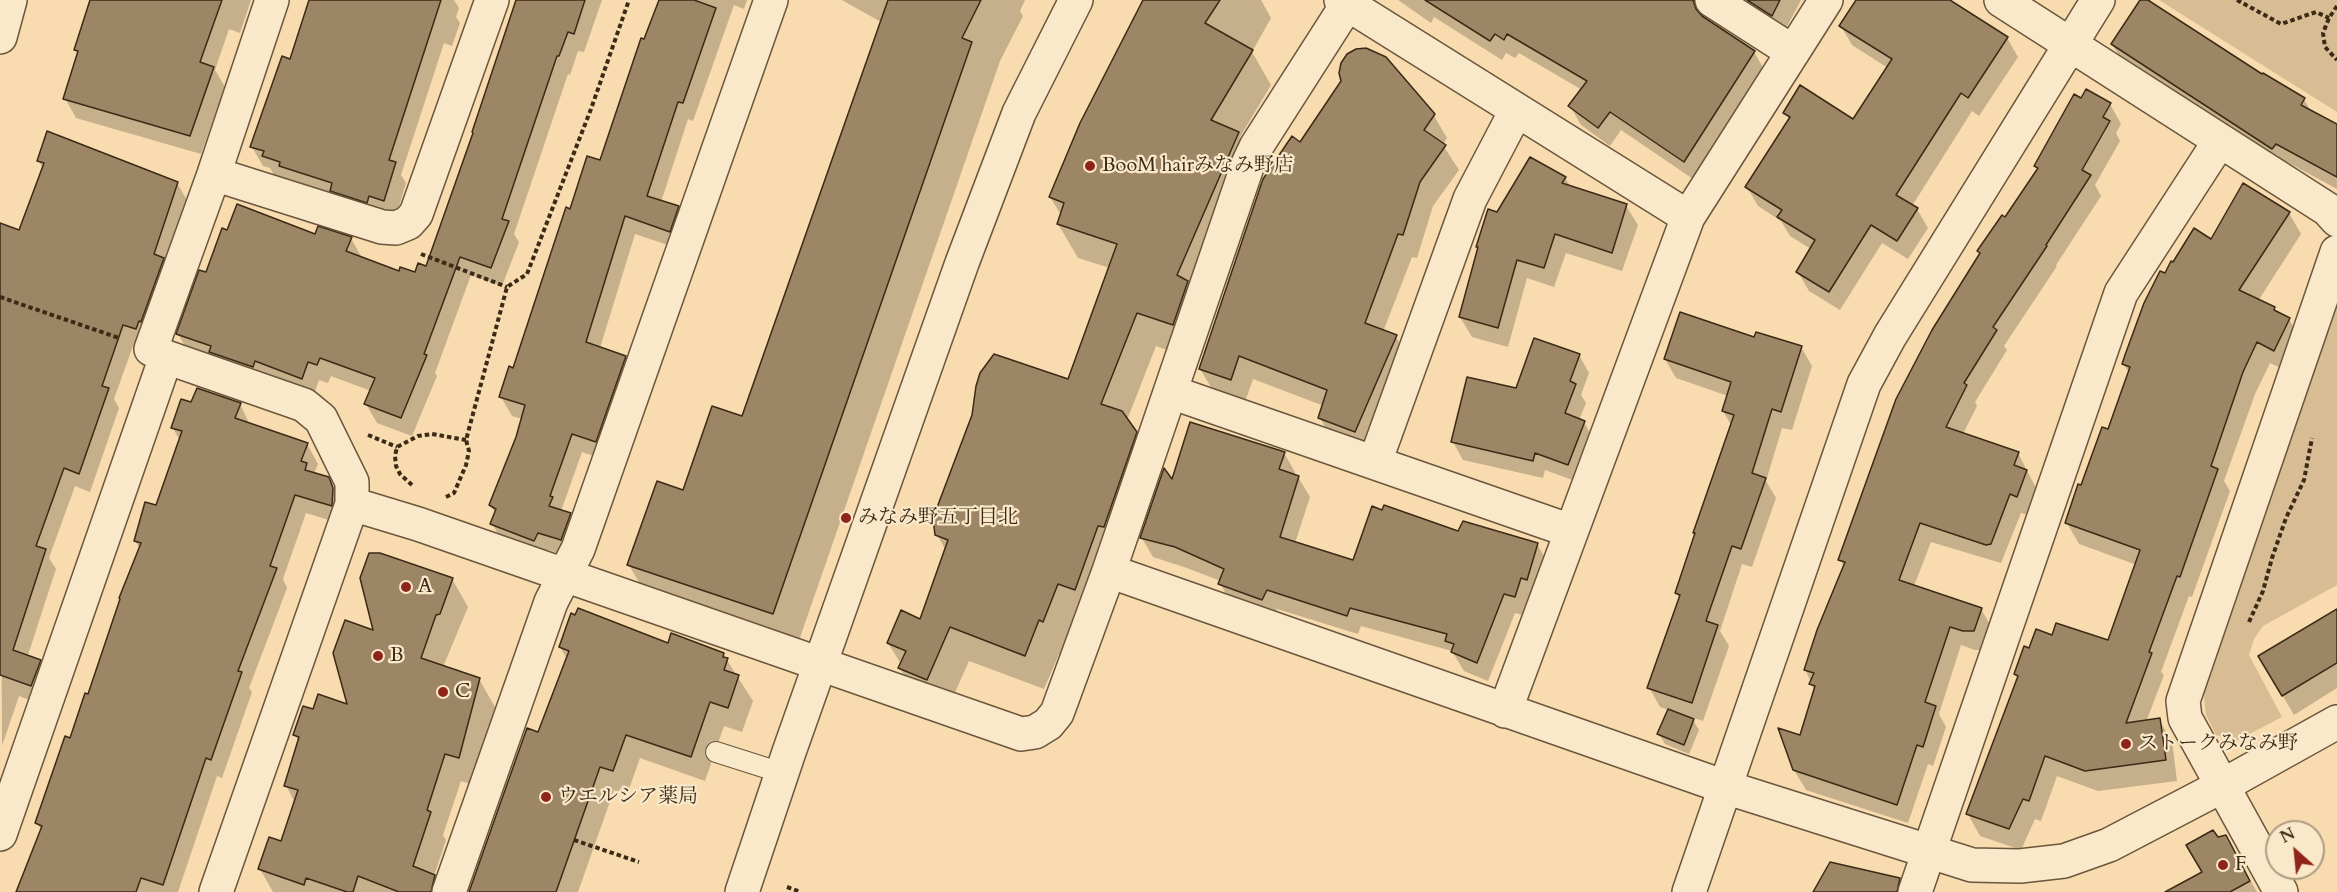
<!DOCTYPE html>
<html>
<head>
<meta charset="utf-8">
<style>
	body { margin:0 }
	#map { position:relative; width:2337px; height:892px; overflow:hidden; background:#f8dbae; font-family:Cardo,serif }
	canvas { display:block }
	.north { position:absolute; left:2265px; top:820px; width:60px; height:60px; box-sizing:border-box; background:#fae8ca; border:2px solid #ae9c82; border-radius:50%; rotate:333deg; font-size:16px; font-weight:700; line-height:24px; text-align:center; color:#3b2a16 }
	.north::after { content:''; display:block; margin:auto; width:21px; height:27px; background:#8f2418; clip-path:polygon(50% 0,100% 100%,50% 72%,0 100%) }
</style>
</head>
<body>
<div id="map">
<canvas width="2337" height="892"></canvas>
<div class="north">N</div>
</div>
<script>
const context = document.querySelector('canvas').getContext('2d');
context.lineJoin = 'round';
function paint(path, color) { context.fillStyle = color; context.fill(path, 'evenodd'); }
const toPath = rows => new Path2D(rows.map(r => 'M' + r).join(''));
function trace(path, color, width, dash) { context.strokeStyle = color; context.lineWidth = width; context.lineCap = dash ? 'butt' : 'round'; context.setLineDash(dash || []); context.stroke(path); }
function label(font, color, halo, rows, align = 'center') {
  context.font = font + ' Cardo,"Noto Serif JP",serif'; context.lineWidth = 4.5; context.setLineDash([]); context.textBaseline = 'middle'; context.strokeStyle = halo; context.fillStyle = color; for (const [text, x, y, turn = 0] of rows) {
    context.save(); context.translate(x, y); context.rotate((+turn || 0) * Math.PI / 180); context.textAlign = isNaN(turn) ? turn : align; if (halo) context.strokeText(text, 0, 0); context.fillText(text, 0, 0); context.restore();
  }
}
const green = toPath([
	[2159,0,2337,0,2337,112],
	[2337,293,2337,585,2263,626,2254,639,2249,655,2282,717,2236,741,2216,735,2206,715,2203,689]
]);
const shadow = toPath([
	[92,0,251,0,240,33,229,29,215,70,225,87,201,154,76,118,65,98,78,55,75,49],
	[310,0,454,0,459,8,456,17,460,23,452,46,444,43,401,175,406,183,395,220,292,185,289,180,274,175,270,168,263,166,252,147,291,61],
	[517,0,602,0,584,52,578,51,570,75,568,74,514,234,519,242,502,286,471,275,435,373,437,376,412,436,377,423,366,404,371,391,331,376,328,383,319,380,313,397,189,353,178,334,206,274,316,236,351,238,362,258,399,273,416,274,427,268,475,134],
	[660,0,747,0,744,9,734,5,693,121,688,119,661,202,678,207,688,226,680,249,635,234,600,348,625,357,636,375,606,460,582,452,561,511,570,514,580,533,572,557,548,550,545,559,502,542,492,523,496,514,490,505,523,419,512,416,501,397,514,369,571,211,601,162],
	[842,0,1025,0,1020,11,1023,16,1000,61,795,652,651,603,629,565,743,418,881,22],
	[1144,0,1261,0,1271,18,1252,52,1271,85,1240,137,1257,167,1192,359,1156,346,1127,420,1156,467,1062,655,1059,654,1044,689,969,661,946,713,919,702,900,668,901,664,888,643,921,621,946,551,937,534,1069,381,1110,268,1078,258,1058,224,1061,215,1050,197],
	[1398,0,1801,0,1783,34,1706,10,1704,19,1754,52,1765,71,1696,181,1621,130,1610,146,1581,125,1570,106,1582,90,1519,53,1515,58,1506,53,1502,60,1434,17,1431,23],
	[1859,0,1935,0,2007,38,2018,57,1979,116,1972,111,1912,206,1917,209,1928,228,1908,259,1882,243,1840,310,1809,291,1798,272,1811,249,1790,236,1781,221,1758,206,1747,187,1790,121,1785,113,1854,121,1888,68,1852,45,1841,26],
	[2142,0,2146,0,2263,76,2264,75,2304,99,2311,112,2337,125,2337,189,2287,162,2283,168,2124,63,2112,44],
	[2082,100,2110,104,2121,124,2116,133,2120,141,2095,185,2101,196,2056,265,2057,266,2004,346,2007,350,1975,402,1977,406,1963,434,2018,453,2037,490,2028,515,2021,513,2001,563,1931,542,1914,586,1981,609,1992,628,1985,650,1975,650,1961,645,1939,714,1946,727,1933,766,1928,764,1908,823,1806,790,1794,770,1801,737,1815,692,1805,669,1845,568,1840,560,2006,219,2039,170,2036,166],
	[1433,114,1447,138,1443,145,1459,170,1433,206,1417,258,1412,257,1383,332,1396,337,1410,360,1369,455,1334,442,1320,418,1324,406,1253,379,1245,402,1214,392,1200,369,1300,144],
	[39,161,177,183,188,202,147,347,134,343,114,399,119,408,90,492,75,486,49,558,56,569,28,655,40,661,51,680,42,705,19,696,2,746,0,225,20,232,43,169],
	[1565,178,1571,187,1626,206,1638,225,1622,271,1566,253,1554,287,1527,278,1508,347,1472,337,1460,317,1479,250,1477,246,1498,214],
	[2289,213,2301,234,2258,301,2289,319,2301,340,2287,371,2270,363,2255,394,2224,481,2230,491,2192,597,2189,596,2161,672,2164,675,2146,722,2159,720,2172,741,2177,781,2098,791,2057,776,2041,821,2035,819,2021,850,1980,836,1968,814,2019,679,2016,674,2030,650,2053,637,2109,642,2137,565,2079,544,2067,523,2109,431,2129,373,2124,364,2165,275,2174,264,2212,241],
	[1755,339,1801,347,1812,366,1792,430,1782,428,1766,481,1776,498,1752,567,1742,564,1720,631,1729,646,1703,721,1691,717,1699,730,1689,754,1665,744,1659,734,1669,710,1660,707,1649,687,1680,599,1676,593,1696,535,1694,533,1731,425,1723,411,1728,396,1676,378,1665,359],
	[1579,355,1589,373,1581,395,1586,403,1579,420,1584,422,1594,440,1578,482,1545,470,1543,478,1463,460,1453,442,1517,390],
	[192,404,240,404,250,425,307,444,318,464,314,474,328,478,339,498,342,524,306,513,283,579,287,588,249,688,252,692,222,778,217,776,178,892,18,892,42,831,37,823,89,696,140,549,135,541,157,507,180,441,173,428],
	[1284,453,1295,472,1294,476,1298,477,1310,497,1295,543,1354,562,1458,533,1537,544,1548,563,1526,616,1515,613,1488,681,1464,671,1452,651,1361,626,1358,634,1277,609,1273,618,1231,603,1220,583,1221,581,1187,568,1153,557,1142,538,1172,482],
	[452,579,468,607,443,667,479,679,495,707,474,785,461,781,443,835,446,840,434,876,443,892,273,892,260,869,282,843,295,803,286,785,299,742,295,735,314,711,349,706,375,632],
	[2337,611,2337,688,2294,715,2260,657],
	[668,645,723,654,753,701,742,732,724,726,705,781,640,758,627,795,614,790,578,892,471,892,539,734,567,659,560,647],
	[2225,837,2257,892,2168,892,2204,872,2218,839]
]);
const building = toPath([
	[90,0,222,0,200,62,214,67,190,136,63,99,78,51,74,50,90,0],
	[309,0,441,0,389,160,396,162,384,201,369,196,367,203,330,191,332,183,279,166,280,162,262,156,264,151,250,147,282,56,290,59,309,0],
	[516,0,585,0,574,34,568,32,559,56,557,56,502,219,509,221,491,268,460,257,424,354,427,355,401,418,364,404,375,378,320,358,317,365,308,362,302,379,255,361,253,367,209,352,211,346,176,334,199,270,206,272,222,228,227,230,237,204,315,234,318,226,352,237,346,251,399,271,400,267,415,272,418,263,426,266,473,133,472,132,516,0],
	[659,0,694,0,716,8,683,103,678,102,647,196,679,206,670,232,625,216,586,342,626,356,596,442,572,434,550,496,553,497,549,506,571,513,561,540,538,533,534,541,490,524,496,509,489,505,516,437,525,405,499,397,509,366,513,368,566,207,570,209,587,156,600,160,641,38,644,39,659,0],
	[888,0,981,0,962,38,972,42,773,614,627,565,657,481,683,490,712,406,742,416,888,0],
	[1143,0,1220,0,1205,23,1253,50,1211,120,1239,132,1177,275,1188,281,1173,325,1137,313,1101,404,1122,411,1137,432,1104,527,1098,526,1075,590,1058,584,1043,622,1039,620,1025,656,950,627,927,680,898,668,906,651,887,643,901,610,920,619,948,540,935,535,933,518,972,415,976,386,980,373,994,354,1068,379,1117,244,1057,224,1064,203,1049,197,1080,123,1143,0],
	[1425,0,1693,0,1696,9,1702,16,1755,51,1684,162,1610,112,1598,128,1568,106,1587,81,1507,34,1504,40,1495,34,1490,41,1425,0],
	[1747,0,1780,0,1772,16,1747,0],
	[1856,0,1950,0,2008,37,1968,98,1961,93,1896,195,1918,208,1897,241,1871,225,1829,292,1796,272,1815,240,1777,217,1782,210,1745,187,1790,117,1783,113,1800,85,1853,119,1892,59,1839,26,1856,0],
	[2140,0,2148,0,2262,74,2263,73,2305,98,2301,105,2337,124,2337,177,2276,144,2272,149,2111,44,2140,0],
	[1366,48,1386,57,1435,114,1424,130,1446,145,1420,182,1403,235,1398,234,1365,323,1397,335,1355,432,1318,418,1327,390,1239,356,1231,380,1199,369,1263,179,1292,136,1300,142,1341,81,1339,73,1341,63,1347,54,1356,49,1366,48],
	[2086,89,2111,103,2103,117,2110,121,2082,170,2091,175,2046,245,2047,246,1993,327,1997,330,1964,383,1967,385,1946,427,2019,452,2014,465,2027,470,2017,497,2010,494,1991,544,1986,545,1920,523,1899,580,1982,608,1974,631,1963,631,1950,627,1925,702,1936,706,1923,747,1917,745,1897,805,1793,770,1778,728,1800,735,1815,686,1809,684,1814,673,1804,670,1817,630,1845,562,1838,560,1896,399,1932,330,1980,253,1977,251,2002,215,2005,217,2038,168,2034,166,2074,94,2081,98,2086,89],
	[47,131,178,182,154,254,164,258,141,322,139,321,136,329,123,325,102,386,109,388,79,474,64,468,36,546,46,549,13,650,41,660,31,686,0,675,0,223,19,230,44,163,37,161,47,131],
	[1530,157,1566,177,1562,183,1627,204,1612,253,1555,234,1544,268,1517,260,1498,328,1459,317,1478,247,1476,247,1488,209,1497,212,1530,157],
	[2243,183,2290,212,2239,290,2275,307,2274,310,2290,318,2274,351,2257,342,2243,372,2211,466,2218,469,2180,577,2177,576,2149,652,2152,653,2126,723,2160,718,2166,760,2085,771,2045,756,2029,801,2023,799,2009,829,1966,814,2018,676,2014,674,2024,646,2029,648,2036,629,2052,635,2056,623,2108,640,2140,550,2065,523,2078,484,2081,485,2102,427,2108,429,2130,367,2122,364,2125,355,2144,303,2160,271,2165,273,2171,261,2173,262,2194,228,2211,239,2243,183],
	[1680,312,1754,337,1756,332,1802,346,1781,412,1772,409,1752,473,1766,478,1741,549,1732,546,1706,621,1718,625,1692,703,1647,688,1680,595,1675,593,1695,533,1693,533,1734,415,1722,411,1731,382,1664,359,1680,312],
	[1534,338,1580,354,1570,381,1576,384,1565,413,1585,421,1568,465,1535,453,1533,461,1451,442,1467,377,1516,388,1534,338],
	[197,388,241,403,235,418,308,443,301,461,307,463,305,470,329,477,333,488,332,506,295,495,270,566,277,568,238,671,242,672,211,760,206,758,163,885,141,878,136,892,16,892,42,826,35,823,65,736,70,738,85,693,88,694,120,599,119,598,141,543,134,541,145,502,156,505,182,431,171,428,181,399,191,402,197,388],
	[1190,422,1285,452,1279,469,1299,476,1280,537,1353,560,1372,506,1382,510,1384,505,1458,531,1463,521,1538,543,1527,580,1521,578,1515,597,1504,594,1477,663,1451,652,1454,644,1445,641,1447,634,1350,608,1347,616,1267,590,1262,600,1218,584,1224,569,1175,547,1140,538,1164,468,1172,479,1190,422],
	[369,553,380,553,453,578,440,614,436,615,421,658,480,678,459,758,445,754,427,810,431,812,413,866,435,875,431,892,399,892,358,876,353,892,347,892,306,878,304,885,258,869,269,837,281,841,298,790,284,786,299,737,293,735,303,706,313,709,318,694,347,704,333,653,345,620,373,630,360,578,369,553],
	[578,608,668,643,671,633,724,653,723,657,728,658,724,670,739,675,728,708,710,702,691,757,626,735,613,771,600,767,556,892,469,892,527,728,538,732,569,651,559,647,571,613,575,615,578,608],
	[2337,609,2337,663,2282,696,2258,656,2337,609],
	[1668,709,1694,719,1684,745,1657,734,1668,709],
	[2213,830,2218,837,2226,835,2250,881,2230,892,2165,892,2202,872,2186,845,2213,830],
	[1830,862,1900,878,1897,892,1813,892,1830,862]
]);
const path = toPath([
	[2237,0,2281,24,2316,12,2329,18],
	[2337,6,2329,18,2323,33,2325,47,2337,60],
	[421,254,507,287],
	[0,297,119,338],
	[368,435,397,447],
	[412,485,400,474,396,466,395,456,397,447,418,436,432,434,466,440],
	[446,497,454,493,466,465,469,451,466,440,507,287,527,274,591,109,629,0],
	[2249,622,2263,591,2272,558,2286,518,2304,480,2312,438],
	[574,840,639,862],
	[787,887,801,892]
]);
const service = toPath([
	[716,752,782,773]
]);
const minor = toPath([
	[1341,0,1688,217],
	[1712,0,1793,52],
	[2001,0,2327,209,2337,220],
	[214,174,382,227,396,228,408,223,416,214,492,0],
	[1171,392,1571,531],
	[1375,462,1470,199,1516,111],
	[352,504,418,524,1021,734,1035,732,1048,724,1057,713,1109,571,1248,164,1256,147,1350,0],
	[1109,571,1725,787],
	[1505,711,1688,217,1826,0],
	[0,834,166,357],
	[216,892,352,504,352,482,321,419,304,405,166,357,151,349,214,174,272,0],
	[449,892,551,602,578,549,771,0],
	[1915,892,2121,293,2219,142],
	[2281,892,2185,718,2183,701,2337,252]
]);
const tertiary = toPath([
	[0,37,10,0],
	[1725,787,1972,865,2020,866,2064,861,2109,845,2222,786,2337,722],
	[742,892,789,752,962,263,1019,113,1076,0],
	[1689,892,1864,384,1890,336,2098,0]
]);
const markers = [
	[1090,166,6,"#8f2418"],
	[846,518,6,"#8f2418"],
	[406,587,6,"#8f2418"],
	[378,656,6,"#8f2418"],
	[443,692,6,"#8f2418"],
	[2126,744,6,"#8f2418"],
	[546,797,6,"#8f2418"],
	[2223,865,6,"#8f2418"]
];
const poiNames = [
	["BooM hairみなみ野店",1102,166],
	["みなみ野五丁目北",858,518],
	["A",418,587],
	["B",390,656],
	["C",455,692],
	["ストークみなみ野",2138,744],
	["ウエルシア薬局",558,797],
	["F",2235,865]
];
paint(green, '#d8bd94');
paint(shadow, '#0003');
paint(building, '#9d8665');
trace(building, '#3b2a16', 1.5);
trace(service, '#6a563c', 22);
trace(minor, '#6a563c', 36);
trace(tertiary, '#6a563c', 36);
trace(path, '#3b2a16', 4, [4.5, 3]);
trace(service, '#fae8ca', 20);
trace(minor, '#fae8ca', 33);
trace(tertiary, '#fae8ca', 33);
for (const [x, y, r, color] of markers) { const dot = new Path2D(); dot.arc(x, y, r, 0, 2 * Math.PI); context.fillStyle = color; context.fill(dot); trace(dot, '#fae8ca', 2); }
label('20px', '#3b2a16', '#fae8ca', poiNames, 'left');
</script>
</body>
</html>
